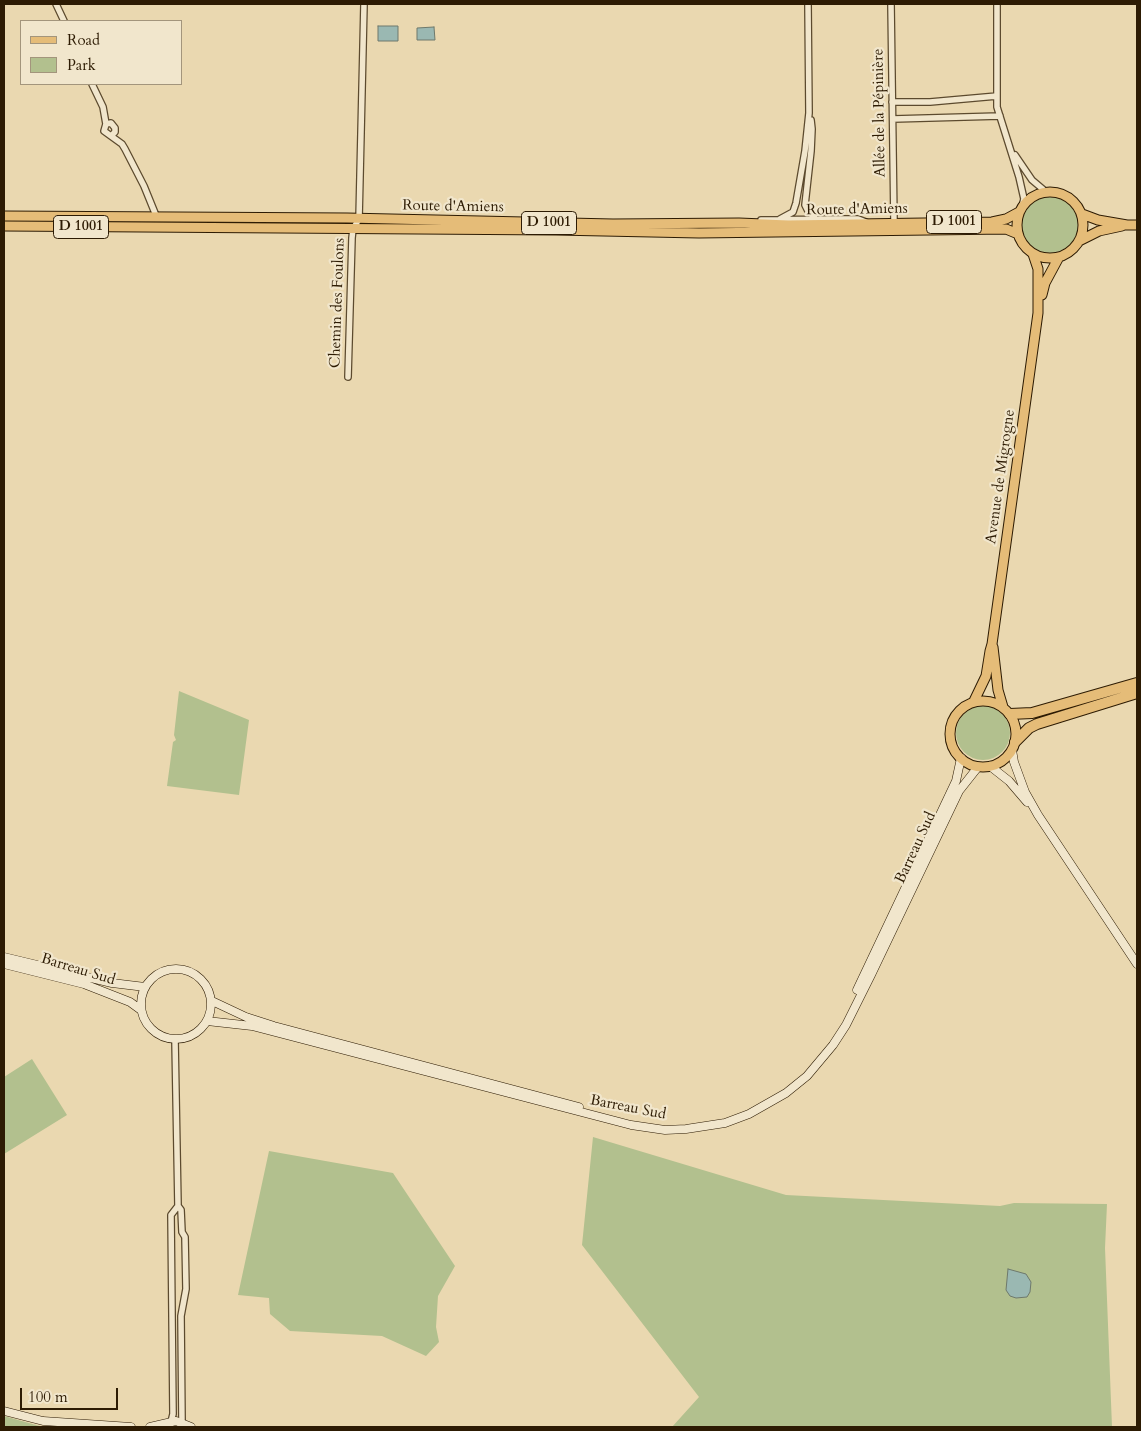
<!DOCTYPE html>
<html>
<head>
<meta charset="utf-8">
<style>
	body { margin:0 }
	#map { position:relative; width:1141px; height:1431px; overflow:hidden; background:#ead8b0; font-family:Cardo,serif }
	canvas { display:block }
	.frame { position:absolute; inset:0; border:5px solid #2d1b03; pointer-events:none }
	.legend { position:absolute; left:20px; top:20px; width:162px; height:65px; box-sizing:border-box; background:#f1e6cc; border:1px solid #a3957c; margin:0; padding:6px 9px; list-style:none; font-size:15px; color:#2d1b03 }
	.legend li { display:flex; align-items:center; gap:10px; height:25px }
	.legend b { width:25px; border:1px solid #a3957c }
	.scale { position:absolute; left:20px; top:1388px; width:98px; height:22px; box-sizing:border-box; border:2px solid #2d1b03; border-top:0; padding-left:6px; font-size:15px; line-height:18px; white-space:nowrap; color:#2d1b03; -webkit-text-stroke:4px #f1e6cc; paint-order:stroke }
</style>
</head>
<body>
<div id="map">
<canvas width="1141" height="1431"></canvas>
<div class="frame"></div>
<ul class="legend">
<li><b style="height:6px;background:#e5bc78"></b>Road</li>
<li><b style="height:14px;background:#b2c08e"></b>Park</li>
</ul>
<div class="scale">100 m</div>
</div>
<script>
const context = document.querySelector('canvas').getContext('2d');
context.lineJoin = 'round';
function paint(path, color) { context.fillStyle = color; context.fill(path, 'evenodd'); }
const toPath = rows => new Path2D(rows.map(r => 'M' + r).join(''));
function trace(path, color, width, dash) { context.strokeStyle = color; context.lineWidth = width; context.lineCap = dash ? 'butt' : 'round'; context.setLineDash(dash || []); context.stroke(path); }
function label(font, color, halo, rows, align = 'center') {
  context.font = font + ' Cardo,serif'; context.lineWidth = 4.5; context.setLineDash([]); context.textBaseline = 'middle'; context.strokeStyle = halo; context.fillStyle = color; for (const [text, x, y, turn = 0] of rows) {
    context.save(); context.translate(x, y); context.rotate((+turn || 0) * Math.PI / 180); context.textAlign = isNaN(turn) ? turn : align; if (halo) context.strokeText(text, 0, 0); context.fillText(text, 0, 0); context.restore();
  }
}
const green = toPath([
	'1022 225a28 28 0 1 1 56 0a28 28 0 1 1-56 0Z',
	[179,691,249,720,239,795,167,786,173,742,176,740,174,735],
	'956 733a27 27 0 1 1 54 0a27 27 0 1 1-54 0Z',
	[32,1059,67,1115,4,1154,4,1077],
	[593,1137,786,1195,1000,1206,1014,1203,1107,1204,1105,1248,1112,1427,672,1427,699,1397,582,1245],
	[269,1151,393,1173,455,1266,438,1296,436,1327,439,1342,426,1356,382,1336,290,1331,270,1314,269,1298,238,1295],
	[4,1416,43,1427,4,1427]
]);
const water = toPath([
	[378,26,398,26,398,41,378,41,378,26],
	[434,27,435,40,417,40,417,28,434,27],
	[1008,1269,1026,1274,1031,1282,1030,1292,1027,1297,1016,1298,1010,1296,1006,1290,1008,1269]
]);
const street = toPath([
	[56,4,64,21],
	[891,4,894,222],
	[997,4,997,107,1019,177,1024,199,1022,206],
	[92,84,103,107,106,124,104,131,122,144,125,149,144,186,157,218],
	[892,102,930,102,997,96],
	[893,119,1000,116],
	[811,120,812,129,811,151,805,205,808,211,815,218],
	[106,124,111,123,115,128,115,132,111,136],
	[1015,155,1032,180,1045,191],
	[780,219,793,212,796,203,805,151,809,113,808,4],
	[761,220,834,219,858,219,866,222],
	[348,377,352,238,353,229,359,219,364,4],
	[175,1040,178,1206,181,1210,182,1232,185,1237,186,1289,181,1316,182,1423],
	[171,1422,173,1414,171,1215,178,1206]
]);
const secondary = toPath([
	[1012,750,1014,762,1025,792,1038,815,1137,964],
	[990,766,1009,781,1027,802],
	[4,957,112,983,145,987],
	[4,964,84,984,130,1002,141,1010],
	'141 1004a35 35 0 1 1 70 0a35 35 0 1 1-70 0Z',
	[857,990,956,781,961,758],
	[212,1001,246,1017,274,1026,579,1107],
	[207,1021,252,1026,631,1125,665,1130,686,1129,725,1123,749,1114,786,1093,807,1076,833,1045,846,1025,871,975,959,791,978,767],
	[4,1411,43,1421,131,1427],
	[150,1427,176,1421,191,1427]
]);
const primary = toPath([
	'1017 225a33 33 0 1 1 66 0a33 33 0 1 1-66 0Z',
	[1082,214,1098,220,1127,225,1137,225],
	[4,216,347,218,613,224,739,223,788,225,992,222,1006,219,1019,212],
	[4,226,556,230,699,233,1006,229,1018,234],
	[1079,241,1099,231,1122,226],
	[1042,295,1045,283,1059,257],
	[993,647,998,690,1003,707],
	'950 734a33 33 0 1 1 66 0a33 33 0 1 1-66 0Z',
	[974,701,986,676,990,651,992,644,1038,313,1038,269,1033,254]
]);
const highway = toPath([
	[1010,714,1032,713,1137,683],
	[1015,742,1029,728,1037,724,1137,693]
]);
const shields = [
	[954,222,55],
	[549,223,55],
	[81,227,55]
];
const shieldNames = [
	["D 1001",954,222],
	["D 1001",549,223],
	["D 1001",81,227]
];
const streetNames = [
	["Allée de la Pépinière",880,113,-91],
	["Route d'Amiens",453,207,1],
	["Route d'Amiens",857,210,-1],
	["Chemin des Foulons",338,303,-88],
	["Avenue de Migrogne",1001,477,-82],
	["Barreau Sud",916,848,-65],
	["Barreau Sud",78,970,17],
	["Barreau Sud",628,1108,11]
];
paint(green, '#b2c08e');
paint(water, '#9ab8b2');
trace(water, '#6e796c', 1);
trace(street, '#5c4a2e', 8);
trace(secondary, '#2d1b03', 9);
trace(primary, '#2d1b03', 11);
trace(highway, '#2d1b03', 12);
trace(street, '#f1e6cc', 5.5);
trace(secondary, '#f1e6cc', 8);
trace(primary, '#e5bc78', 9);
trace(highway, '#e5bc78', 10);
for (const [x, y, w] of shields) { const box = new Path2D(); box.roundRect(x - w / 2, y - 11.5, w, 23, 4); context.fillStyle = '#f1e6cc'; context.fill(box); trace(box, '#2d1b03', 1); }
label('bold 14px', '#2d1b03', null, shieldNames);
label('15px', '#2d1b03', '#f1e6cc', streetNames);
</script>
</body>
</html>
